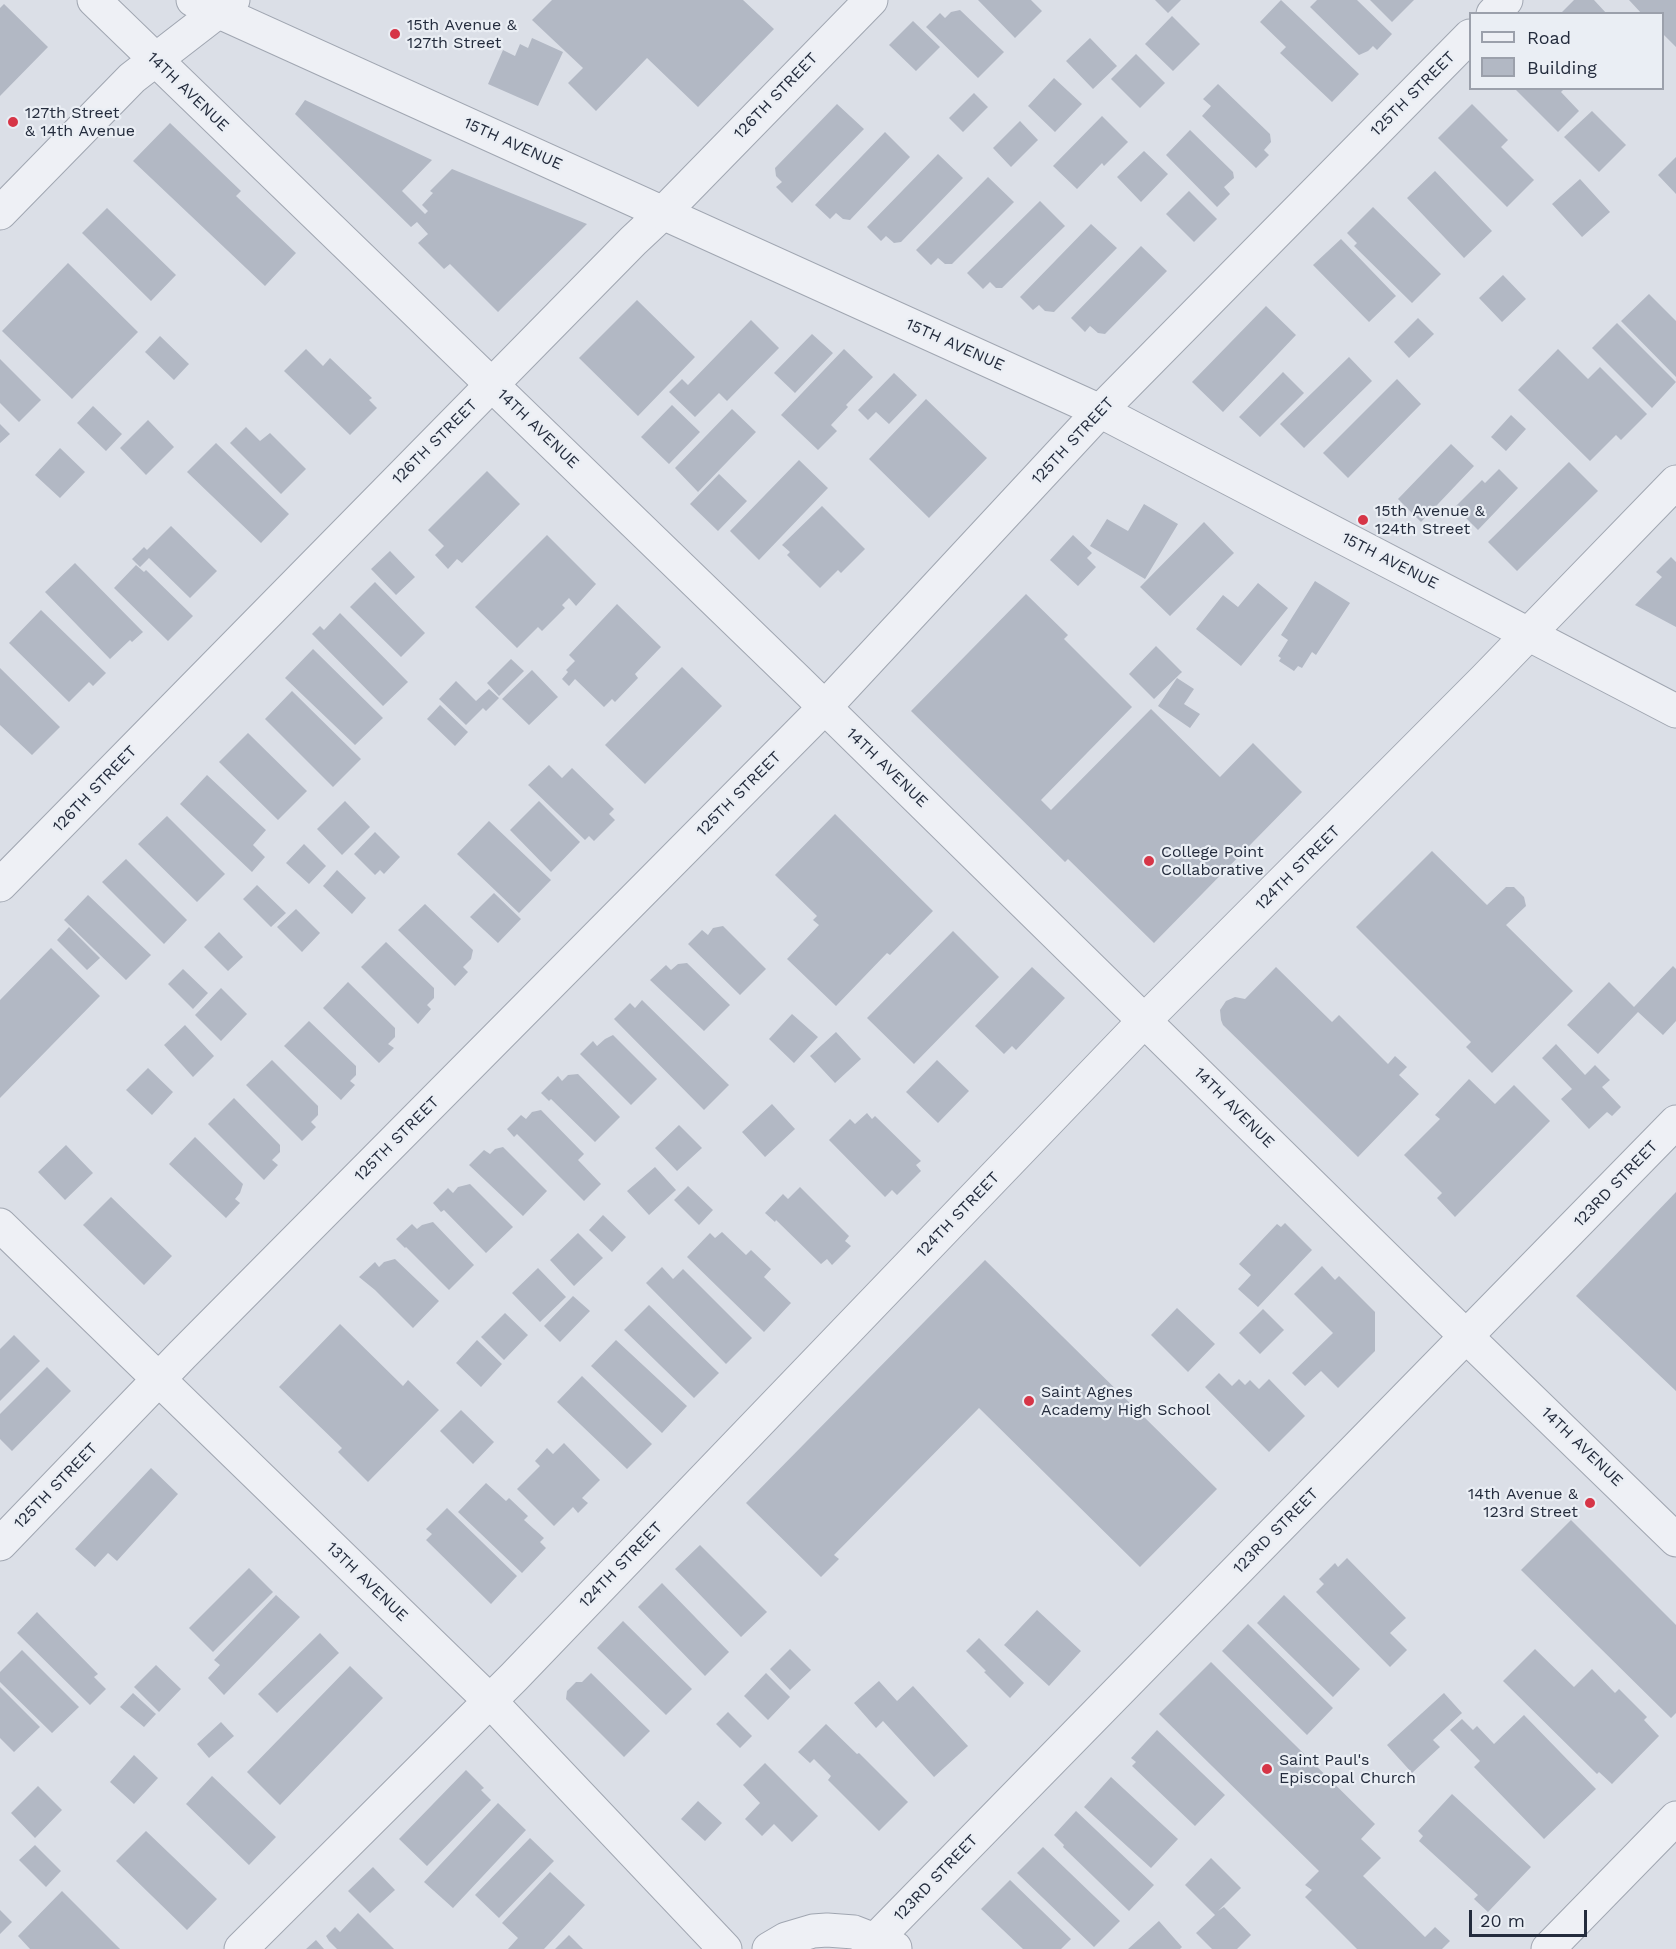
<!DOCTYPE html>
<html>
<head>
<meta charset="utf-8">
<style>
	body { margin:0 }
	#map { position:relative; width:1676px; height:1949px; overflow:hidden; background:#dbdfe7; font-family:"Work Sans",sans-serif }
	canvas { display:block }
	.legend { position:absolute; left:1469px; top:12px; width:195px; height:78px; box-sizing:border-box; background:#eaeef4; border:2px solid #9ba0ab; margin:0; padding:8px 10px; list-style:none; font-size:18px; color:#242c3d }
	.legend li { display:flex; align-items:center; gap:12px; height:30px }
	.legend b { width:30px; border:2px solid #9ba0ab }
	.scale { position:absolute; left:1469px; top:1910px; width:118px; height:27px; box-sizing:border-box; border:3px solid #242c3d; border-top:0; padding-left:8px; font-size:18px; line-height:21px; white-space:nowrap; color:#242c3d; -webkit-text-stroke:4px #eaeef4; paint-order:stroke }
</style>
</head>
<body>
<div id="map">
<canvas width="1676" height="1949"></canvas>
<ul class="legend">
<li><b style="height:8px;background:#eef0f5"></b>Road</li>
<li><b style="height:16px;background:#b2b8c4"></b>Building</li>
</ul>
<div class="scale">20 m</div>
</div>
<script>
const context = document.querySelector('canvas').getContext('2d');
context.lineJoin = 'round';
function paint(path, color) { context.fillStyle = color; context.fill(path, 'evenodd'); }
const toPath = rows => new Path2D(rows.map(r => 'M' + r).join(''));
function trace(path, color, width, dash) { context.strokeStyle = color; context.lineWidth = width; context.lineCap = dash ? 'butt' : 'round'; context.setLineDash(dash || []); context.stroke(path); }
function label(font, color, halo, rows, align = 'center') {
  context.font = font + ' "Work Sans",sans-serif'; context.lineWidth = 4.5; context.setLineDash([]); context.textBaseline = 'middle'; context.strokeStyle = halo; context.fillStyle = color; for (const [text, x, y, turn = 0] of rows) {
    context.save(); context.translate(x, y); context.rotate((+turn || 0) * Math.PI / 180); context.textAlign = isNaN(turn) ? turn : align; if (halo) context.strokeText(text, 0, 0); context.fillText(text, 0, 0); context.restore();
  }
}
const building = toPath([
	[552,0,743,0,774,29,698,107,647,58,596,111,568,83,583,68,532,20],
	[978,0,1031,0,1042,11,1015,38],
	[1155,0,1181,0,1168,13],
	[1281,0,1359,74,1332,102,1280,53,1286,47,1260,22],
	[1317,0,1357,0,1392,34,1377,50,1373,46,1368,51,1359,55,1310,7],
	[1370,0,1414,0,1392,22],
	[1574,0,1594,0,1607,14,1560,14],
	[1629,0,1676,0,1676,47,1662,33,1662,14,1642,14],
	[4,4,48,47,0,96,0,8],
	[960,10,1004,52,978,78,926,27,940,13,945,18,951,12],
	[1172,16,1200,44,1173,71,1145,44],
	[913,21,940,47,916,71,889,45],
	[532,38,563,52,538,106,488,84,503,50,515,56,520,44,528,48],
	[1090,38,1117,66,1093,89,1066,61],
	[1136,54,1165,83,1140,108,1111,79],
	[1054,78,1082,104,1055,132,1028,106],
	[1218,84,1270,134,1271,142,1264,150,1269,155,1256,168,1202,116,1211,106,1203,99],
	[1514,88,1565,88,1561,92,1579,111,1558,132],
	[974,93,988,107,963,132,949,118],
	[305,100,432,160,402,191,425,214,428,211,422,205,433,193,430,191,452,169,587,224,498,312,450,264,444,269,418,243,428,234,417,222,411,227,295,114],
	[837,104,864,129,792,203,776,187,782,182,776,176,775,168],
	[1472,104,1508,140,1501,147,1534,180,1507,207,1438,138],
	[1592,111,1626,145,1599,172,1564,137],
	[1102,116,1128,142,1104,166,1102,163,1077,189,1053,166],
	[1020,121,1038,140,1011,167,993,148],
	[170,123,241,191,236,196,296,253,265,286,133,161],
	[1190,130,1233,172,1234,178,1224,187,1230,194,1217,207,1166,155],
	[885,132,910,157,850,220,843,219,836,213,830,219,815,205],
	[1144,151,1168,174,1141,202,1117,177],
	[938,154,963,178,901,242,894,243,886,236,881,241,867,227],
	[1676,157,1676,194,1658,175],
	[1435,171,1492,231,1464,258,1407,198],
	[988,177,1014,202,952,264,945,264,938,258,931,265,916,250],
	[1580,179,1610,212,1582,237,1552,204],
	[1189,191,1217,219,1194,242,1166,214],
	[1040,201,1065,226,1002,288,996,288,990,282,983,289,967,273],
	[1373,207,1441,274,1412,303,1354,246,1357,243,1347,233],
	[107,208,176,275,151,301,82,233],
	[1091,224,1117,248,1054,312,1045,311,1039,305,1033,310,1020,297],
	[1341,239,1396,296,1369,322,1313,265],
	[1141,246,1167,271,1105,334,1098,333,1090,326,1085,332,1071,318],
	[68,263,138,332,72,399,2,331],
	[1503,275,1526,299,1502,322,1479,298],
	[1649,294,1676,321,1676,377,1621,321],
	[637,300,695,357,638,416,579,358],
	[1266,306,1296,335,1223,412,1192,382],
	[1418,318,1434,334,1409,358,1394,342],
	[751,320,779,348,727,401,719,393,695,417,669,392,682,379,688,385],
	[1617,323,1676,382,1652,408,1592,348],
	[812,334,833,353,795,393,774,373],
	[160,336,189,364,174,380,145,352],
	[306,349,323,366,330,358,372,398,369,400,377,408,350,435,284,371],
	[844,349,873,377,846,405,848,407,831,425,837,431,818,450,781,415],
	[1558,349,1588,379,1600,367,1647,414,1621,440,1616,435,1590,461,1518,390],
	[1349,357,1372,381,1304,448,1280,424],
	[0,359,41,400,19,422,0,403],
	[1283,372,1304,393,1260,437,1239,417],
	[894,373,917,395,889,424,876,412,868,420,858,410],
	[1397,379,1421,404,1348,478,1323,453],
	[926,399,987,458,929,518,869,459],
	[672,405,700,432,669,464,641,437],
	[93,406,122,434,106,451,77,423],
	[732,409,756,432,698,492,675,468],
	[1511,415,1526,429,1506,451,1491,437],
	[148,420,174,447,146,475,120,448],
	[0,424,10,434,0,443],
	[246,427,260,441,270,433,306,469,281,494,230,443],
	[216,443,289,514,261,543,187,472],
	[1451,444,1474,466,1421,522,1398,499],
	[60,448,85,472,60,498,35,475],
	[799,460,828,488,759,560,730,531],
	[1569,462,1598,491,1517,571,1488,542],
	[1499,469,1518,488,1478,530,1455,507,1482,480,1485,483],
	[487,471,520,504,462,563,457,559,448,569,435,555,444,546,428,530],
	[719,474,747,501,718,531,690,504],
	[1144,504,1178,524,1145,579,1090,546,1107,519,1128,531],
	[822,506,865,549,841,573,838,570,820,588,787,555,790,552,782,545],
	[1204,522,1234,553,1170,616,1140,587],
	[171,526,217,571,190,598,149,558,140,567,132,559,144,547,147,550],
	[547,535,596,584,576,606,569,598,562,605,565,608,542,631,538,627,517,648,475,607],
	[1073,535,1092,553,1087,558,1096,567,1078,586,1050,560],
	[390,551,415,577,396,595,371,569],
	[1671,557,1676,562,1676,627,1635,605,1662,577,1656,572],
	[75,563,143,632,132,642,130,640,110,659,45,592],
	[136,565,144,572,146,570,193,616,168,641,114,588],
	[1315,581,1350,603,1316,655,1312,652,1302,668,1298,666,1294,671,1279,661,1281,658,1278,656,1288,640,1281,635],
	[375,582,425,633,401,657,350,607],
	[1258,583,1288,608,1241,666,1196,629,1223,595,1238,607],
	[1026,594,1068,635,1064,639,1132,707,1041,800,1051,810,1151,709,1220,777,1253,743,1302,792,1154,943,1068,859,1065,862,911,711],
	[617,604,661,647,635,674,638,678,615,702,612,699,604,707,575,679,569,686,562,679,568,672,566,670,575,661,569,655],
	[41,610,106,673,93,686,89,682,69,702,9,643],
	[340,613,408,682,383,706,312,634,320,626,324,630],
	[1156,646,1182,672,1154,699,1129,674],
	[313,649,383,718,355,745,285,678],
	[511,659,524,671,499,696,487,683],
	[682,667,722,706,645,784,605,745],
	[0,668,60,727,32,755,0,725],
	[532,670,558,697,529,725,502,699],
	[1177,678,1194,689,1184,704,1200,714,1190,728,1158,706],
	[456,681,476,701,489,689,499,698,486,711,483,708,466,725,439,699],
	[292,691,361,759,333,787,265,719],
	[440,705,468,732,455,746,427,719],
	[248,733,307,791,278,820,219,762],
	[549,765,562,778,572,768,614,809,609,814,615,820,594,841,589,836,585,840,528,785],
	[207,775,266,830,253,845,265,857,252,872,180,804],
	[345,801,370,827,342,855,317,829],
	[539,801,580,842,551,872,510,830],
	[835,814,933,911,890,955,887,953,836,1006,787,959,819,925,813,920,817,916,775,875],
	[167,816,225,874,197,902,138,844],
	[489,821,551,880,519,913,457,854],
	[375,832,400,857,384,874,380,870,375,875,354,854],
	[304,844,326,866,309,884,286,863],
	[1432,851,1487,905,1506,887,1514,887,1524,897,1526,906,1506,925,1573,991,1492,1073,1466,1047,1471,1042,1356,927],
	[126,859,187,920,164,944,102,882],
	[337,870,366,898,352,914,323,886],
	[257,885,286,913,271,927,243,899],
	[494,893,521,919,498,943,470,917],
	[88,895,151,955,126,980,64,920],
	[425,904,473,950,471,959,463,967,468,972,455,986,398,930],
	[296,909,320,933,302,952,277,927],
	[723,926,766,969,740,995,688,944,702,930,708,935,713,928],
	[69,927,100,958,87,970,57,940],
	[953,931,999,977,914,1064,867,1018],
	[219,932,243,957,228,971,204,947],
	[386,942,434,988,434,998,427,1005,431,1009,418,1024,361,967],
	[51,948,100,996,0,1098,0,1000],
	[687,963,730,1005,704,1031,650,980,666,965,671,970,678,964],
	[1673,966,1676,969,1676,1021,1663,1035,1638,1012,1598,1054,1567,1025,1609,982,1634,1007],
	[1032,967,1065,998,1016,1050,1012,1046,1004,1054,975,1026],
	[1276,967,1332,1022,1339,1015,1388,1064,1395,1056,1407,1067,1399,1075,1419,1094,1358,1157,1223,1025,1221,1020,1220,1010,1226,1001,1235,997,1245,999],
	[183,969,208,993,193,1009,168,984],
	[348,982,395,1028,395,1037,388,1044,394,1048,379,1063,323,1008],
	[221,988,247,1014,221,1041,195,1015],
	[642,1000,729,1085,704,1110,614,1019,630,1003,635,1008],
	[792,1014,818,1037,794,1063,769,1039],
	[309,1021,356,1066,356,1075,350,1081,355,1085,341,1100,284,1046],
	[185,1025,214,1056,193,1077,164,1045],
	[836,1032,861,1059,835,1083,810,1056],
	[613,1035,657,1079,631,1105,580,1054,593,1041,597,1046,605,1039],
	[1556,1044,1585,1075,1595,1065,1610,1080,1602,1087,1621,1107,1612,1116,1607,1112,1589,1129,1561,1099,1572,1089,1542,1058],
	[272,1060,318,1106,318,1115,311,1122,316,1127,302,1141,246,1085],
	[937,1060,969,1091,938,1123,906,1092],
	[148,1068,173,1092,152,1115,126,1090],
	[578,1074,620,1117,595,1142,551,1099,549,1101,541,1093,558,1076,562,1081,568,1075],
	[1469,1079,1495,1104,1514,1085,1550,1121,1455,1217,1437,1198,1442,1193,1404,1155,1440,1119,1435,1115],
	[234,1098,280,1145,280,1152,272,1160,278,1165,264,1180,208,1124],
	[772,1104,795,1129,765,1157,742,1132],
	[541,1110,584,1154,578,1160,601,1184,584,1201,517,1134,514,1137,507,1129,521,1115,526,1119,532,1112],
	[867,1113,872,1119,875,1116,921,1161,916,1165,921,1171,897,1195,892,1190,885,1197,829,1140,850,1119,855,1124],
	[679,1125,702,1148,677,1171,655,1148],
	[195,1137,243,1184,240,1193,235,1199,240,1203,226,1218,169,1164],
	[66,1145,93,1173,65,1200,38,1172],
	[503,1147,547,1191,523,1216,469,1165,484,1150,490,1154,495,1149],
	[655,1167,676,1190,649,1215,627,1191],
	[470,1184,513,1227,486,1253,444,1210,441,1212,433,1203,448,1188,453,1193,458,1187],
	[688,1186,713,1210,699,1225,674,1200],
	[800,1187,849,1236,845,1241,851,1246,832,1265,827,1259,821,1264,776,1220,775,1222,765,1213,783,1194,788,1199],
	[1676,1192,1676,1391,1576,1296],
	[111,1197,172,1256,144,1285,83,1225],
	[603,1215,626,1237,612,1252,589,1230],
	[433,1222,474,1265,449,1290,406,1247,405,1248,396,1239,412,1224,417,1229,422,1225],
	[1285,1223,1312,1250,1258,1307,1238,1289,1251,1275,1239,1264,1277,1224,1281,1227],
	[722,1232,746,1255,751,1250,771,1269,764,1277,791,1303,764,1332,687,1257,710,1233,715,1238],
	[578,1233,603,1258,574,1286,550,1260],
	[395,1259,439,1301,413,1328,375,1290,359,1277,375,1262,379,1267,384,1262],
	[985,1260,1217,1489,1140,1567,979,1408,834,1555,839,1559,821,1577,746,1503],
	[1322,1266,1335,1280,1339,1276,1375,1312,1375,1351,1338,1388,1321,1371,1305,1386,1292,1373,1333,1333,1294,1294],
	[662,1267,673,1279,683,1269,752,1338,726,1364,646,1283],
	[538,1268,566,1297,540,1322,512,1293],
	[573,1296,590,1311,560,1342,544,1326],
	[649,1305,719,1373,694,1398,624,1330],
	[1177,1308,1215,1344,1188,1372,1151,1335],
	[1263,1309,1284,1330,1260,1354,1239,1333],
	[505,1313,528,1335,504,1360,481,1337],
	[340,1324,403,1386,408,1380,439,1410,368,1482,338,1452,342,1448,279,1387],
	[14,1335,40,1361,0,1401,0,1349],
	[477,1340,502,1364,481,1387,456,1363],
	[616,1340,687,1406,662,1433,591,1366],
	[47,1367,71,1391,12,1451,0,1439,0,1414],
	[1219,1373,1232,1386,1239,1379,1245,1385,1250,1380,1259,1389,1269,1379,1305,1416,1269,1452,1205,1387],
	[582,1376,652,1444,627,1469,557,1402],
	[461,1410,494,1442,473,1464,440,1431],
	[564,1443,600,1480,582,1498,588,1503,578,1513,573,1507,554,1526,517,1489,540,1466,535,1461,547,1448,553,1454],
	[151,1468,178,1494,117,1561,108,1553,95,1567,75,1549],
	[486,1483,506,1501,509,1498,528,1516,524,1520,544,1538,540,1542,546,1548,522,1573,458,1512],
	[447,1508,517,1576,491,1604,426,1540,432,1534,426,1529],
	[1571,1520,1676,1625,1676,1713,1671,1718,1521,1570],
	[700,1545,767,1612,741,1637,675,1569],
	[1347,1558,1406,1618,1390,1633,1407,1650,1390,1667,1316,1592,1324,1584,1319,1579,1335,1563,1338,1567],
	[249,1568,273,1592,213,1652,189,1628],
	[662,1583,729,1652,705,1676,638,1607],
	[276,1595,300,1617,224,1695,208,1678,220,1665,214,1660],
	[1284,1595,1360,1669,1333,1697,1257,1623],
	[1037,1610,1081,1651,1049,1686,1004,1645],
	[37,1612,98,1674,94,1677,106,1689,90,1705,17,1633],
	[623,1621,692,1689,666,1715,597,1648],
	[1248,1624,1333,1708,1307,1735,1222,1651],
	[320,1633,339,1653,277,1713,258,1694],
	[979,1638,1024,1683,1010,1698,984,1672,986,1671,966,1651],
	[790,1649,811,1670,790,1690,770,1669],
	[1535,1649,1574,1687,1592,1669,1615,1693,1619,1689,1647,1717,1644,1720,1659,1736,1612,1784,1599,1772,1597,1774,1503,1681],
	[22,1650,79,1707,52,1733,0,1682,0,1672],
	[1211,1662,1375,1824,1361,1839,1381,1858,1363,1876,1425,1937,1435,1927,1450,1941,1442,1949,1357,1949,1305,1897,1312,1890,1305,1885,1319,1871,1159,1714],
	[156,1665,181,1689,159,1712,134,1687],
	[350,1666,383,1698,280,1805,247,1772],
	[591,1673,650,1731,624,1757,566,1699,567,1691,576,1682,582,1682],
	[766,1673,790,1697,768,1720,744,1696],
	[879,1681,897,1701,913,1686,968,1746,934,1777,883,1721,876,1728,854,1703],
	[0,1687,40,1727,14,1752,0,1738],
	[133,1693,156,1714,144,1727,120,1707],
	[1444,1693,1462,1713,1433,1740,1440,1747,1412,1773,1387,1745],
	[728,1712,752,1736,740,1748,716,1724],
	[1524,1715,1596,1789,1544,1839,1474,1767,1480,1761,1450,1730,1462,1719,1473,1730,1477,1726,1494,1744],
	[221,1722,234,1736,209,1758,197,1744],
	[826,1724,857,1754,859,1753,908,1802,879,1831,828,1780,831,1776,814,1759,810,1763,798,1752],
	[1157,1730,1225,1795,1195,1826,1132,1766,1136,1762,1131,1758],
	[134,1755,158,1778,134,1804,110,1782],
	[765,1763,818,1816,792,1842,774,1824,762,1836,745,1819,760,1803,743,1785],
	[466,1770,484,1788,481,1790,491,1800,427,1866,399,1839],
	[212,1776,276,1837,249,1865,186,1804],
	[1111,1777,1178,1839,1151,1868,1084,1807],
	[38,1786,62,1810,35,1838,11,1813],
	[1452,1794,1531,1867,1488,1912,1474,1899,1478,1895,1419,1841,1423,1836,1418,1831],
	[698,1801,722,1823,705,1841,681,1819],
	[498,1803,526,1830,453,1908,424,1882],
	[1076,1811,1154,1885,1129,1911,1063,1847,1064,1845,1054,1835],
	[146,1831,217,1899,187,1930,116,1861],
	[530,1838,554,1861,499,1918,475,1895],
	[35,1845,61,1871,46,1887,19,1860],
	[1043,1847,1120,1921,1094,1947,1017,1873],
	[1211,1858,1241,1888,1218,1911,1224,1907,1251,1935,1237,1949,1212,1949,1196,1933,1215,1915,1185,1885],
	[373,1867,395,1890,370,1913,348,1891],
	[550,1872,585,1905,544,1949,508,1949,518,1938,502,1923],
	[1010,1880,1071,1939,1061,1949,1023,1949,981,1909],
	[62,1891,120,1949,30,1949,18,1936],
	[0,1910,12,1922,0,1934],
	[358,1913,394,1949,337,1949,329,1941,326,1936,335,1927,340,1932],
	[1159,1921,1182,1947,1180,1949,1128,1949],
	[569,1935,583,1949,555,1949],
	[316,1940,324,1949,306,1949]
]);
const minor = toPath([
	[1493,14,1506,0],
	[0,885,633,241,664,212,871,0],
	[0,1225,490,1701,725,1949],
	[0,1544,182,1355,825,707,1100,411,1470,36],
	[876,1939,1676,1122],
	[241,1949,514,1677,1145,1020,1485,679,1676,482],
	[769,1949,786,1939,813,1931,827,1930,854,1932,895,1948]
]);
const tertiary = toPath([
	[94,0,797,680,1439,1310,1676,1540],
	[193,0,1100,411,1676,711],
	[0,213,132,78,233,0],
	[1548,1949,1676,1818]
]);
const markers = [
	[395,34,6,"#d63547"],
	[13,122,6,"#d63547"],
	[1363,520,6,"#d63547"],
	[1149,861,6,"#d63547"],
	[1029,1401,6,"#d63547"],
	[1590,1503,6,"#d63547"],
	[1267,1769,6,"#d63547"]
];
const poiNames = [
	["15th Avenue &",407,25],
	["127th Street",407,43],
	["127th Street",25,113],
	["& 14th Avenue",25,131],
	["15th Avenue &",1375,511],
	["124th Street",1375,529],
	["College Point",1161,852],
	["Collaborative",1161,870],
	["Saint Agnes",1041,1392],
	["Academy High School",1041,1410],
	["14th Avenue &",1578,1494,"right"],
	["123rd Street",1578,1512,"right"],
	["Saint Paul's",1279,1760],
	["Episcopal Church",1279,1778]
];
const streetNames = [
	["14TH AVENUE",188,92,44],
	["125TH STREET",1413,94,-45],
	["126TH STREET",776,96,-46],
	["15TH AVENUE",513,144,24],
	["15TH AVENUE",955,345,24],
	["14TH AVENUE",538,429,44],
	["125TH STREET",1073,441,-47],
	["126TH STREET",435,442,-45],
	["15TH AVENUE",1390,561,27],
	["14TH AVENUE",887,768,44],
	["126TH STREET",95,789,-46],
	["125TH STREET",739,794,-45],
	["124TH STREET",1298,868,-45],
	["14TH AVENUE",1234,1108,45],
	["125TH STREET",397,1139,-45],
	["123RD STREET",1616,1184,-46],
	["124TH STREET",958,1215,-46],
	["14TH AVENUE",1582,1447,44],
	["125TH STREET",56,1486,-46],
	["123RD STREET",1276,1531,-45],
	["124TH STREET",621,1565,-46],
	["13TH AVENUE",367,1582,44],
	["123RD STREET",936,1878,-46]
];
paint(building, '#b2b8c4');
trace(minor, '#a0a6b1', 35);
trace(tertiary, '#a0a6b1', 35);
trace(minor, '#eef0f5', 33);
trace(tertiary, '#eef0f5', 33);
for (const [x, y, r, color] of markers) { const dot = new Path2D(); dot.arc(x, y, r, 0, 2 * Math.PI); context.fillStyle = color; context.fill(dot); trace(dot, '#eaeef4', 2); }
label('16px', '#242c3d', '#eaeef4', poiNames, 'left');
label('16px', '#242c3d', '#eaeef4', streetNames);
</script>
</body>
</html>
